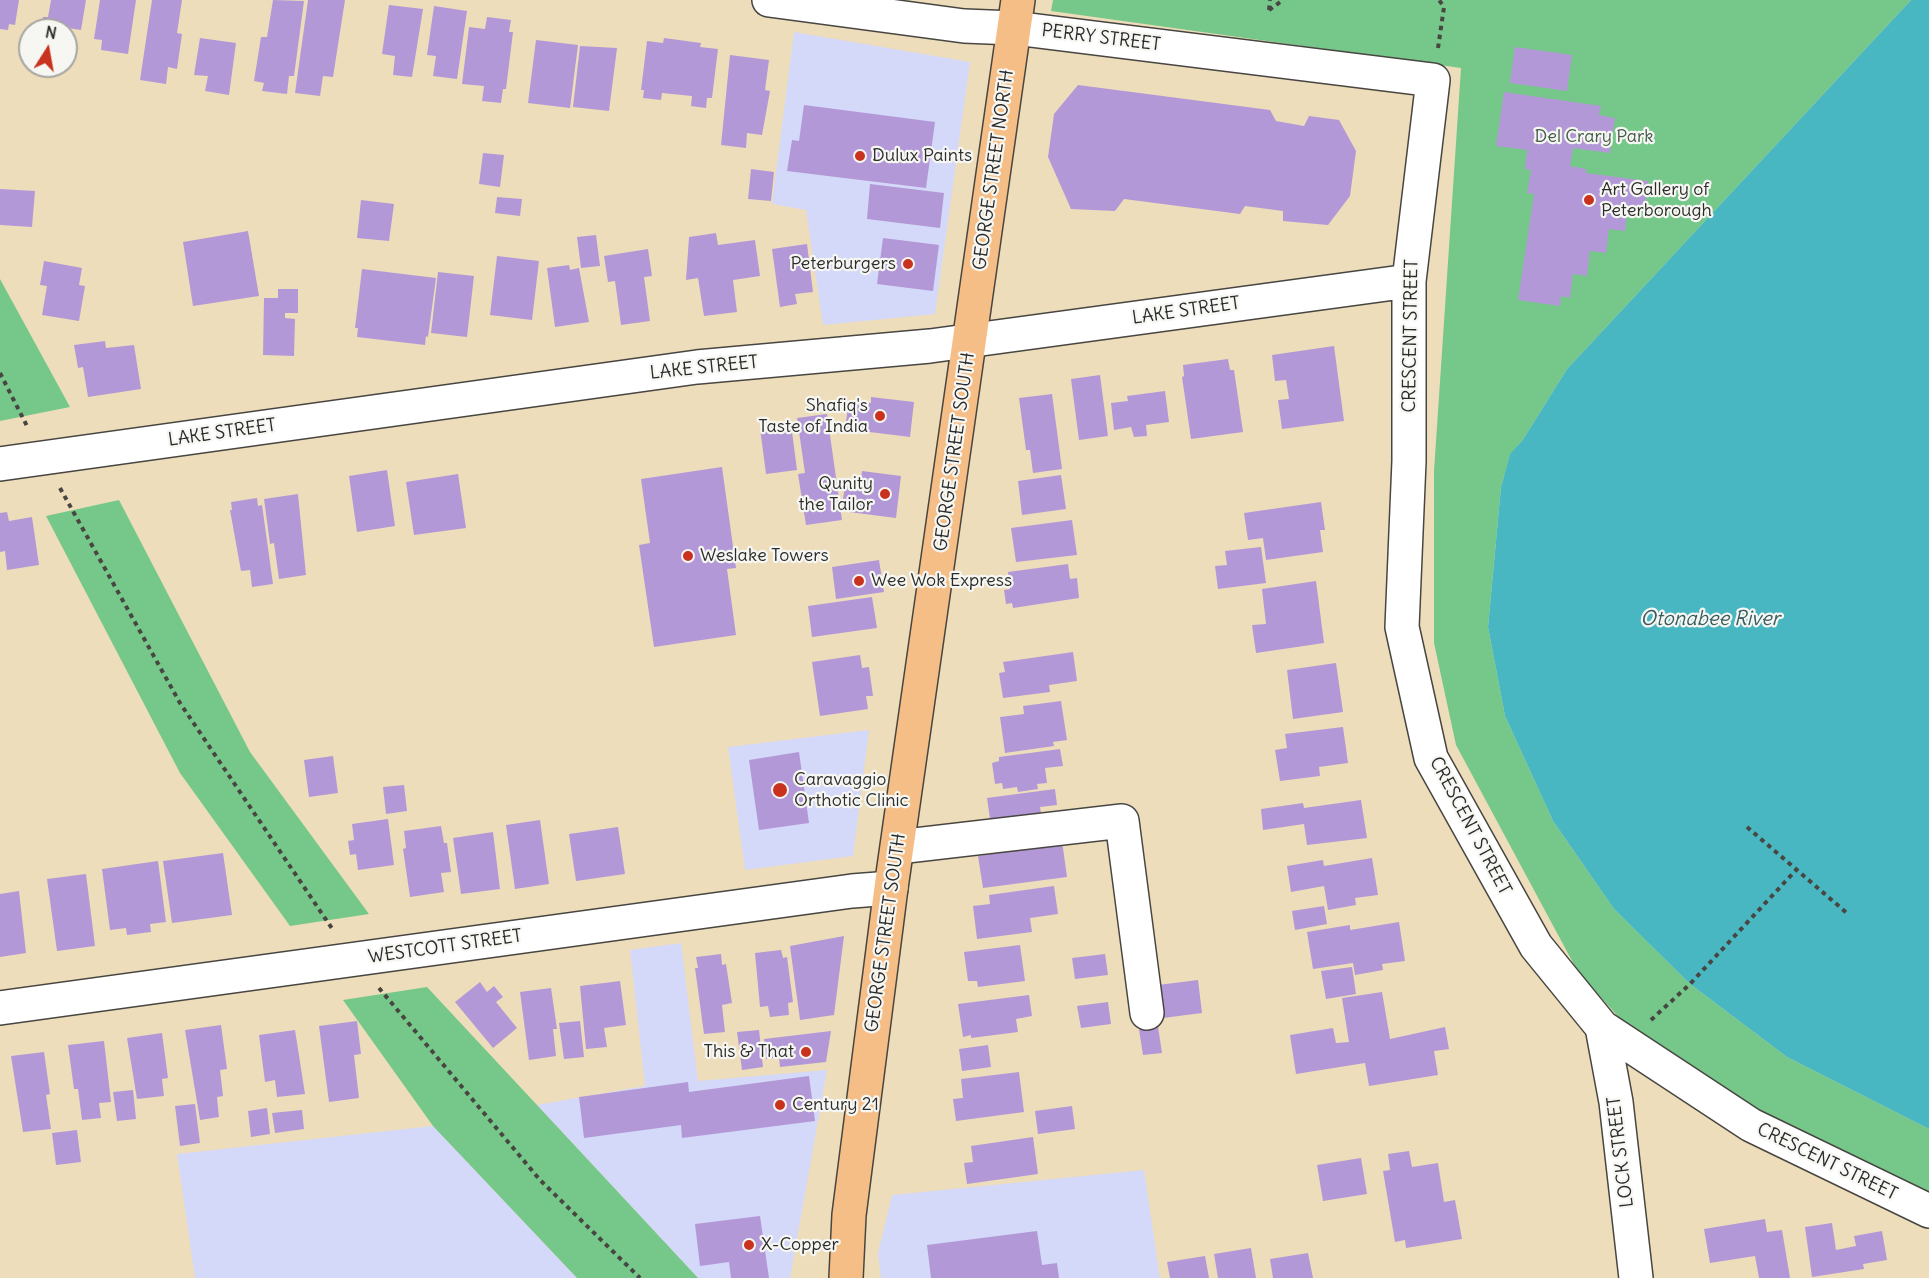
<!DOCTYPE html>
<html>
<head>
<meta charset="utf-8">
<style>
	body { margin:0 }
	#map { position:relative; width:1929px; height:1278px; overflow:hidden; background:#edb; font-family:Delius,sans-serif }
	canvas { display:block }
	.north { position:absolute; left:18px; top:18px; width:60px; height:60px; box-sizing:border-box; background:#f6f6f2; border:2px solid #a5a5a2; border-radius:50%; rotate:11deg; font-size:16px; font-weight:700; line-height:24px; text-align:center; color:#2b2b2b }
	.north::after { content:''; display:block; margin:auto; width:21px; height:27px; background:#c8321e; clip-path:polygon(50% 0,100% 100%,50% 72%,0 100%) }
</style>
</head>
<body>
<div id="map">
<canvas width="1929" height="1278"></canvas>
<div class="north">N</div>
</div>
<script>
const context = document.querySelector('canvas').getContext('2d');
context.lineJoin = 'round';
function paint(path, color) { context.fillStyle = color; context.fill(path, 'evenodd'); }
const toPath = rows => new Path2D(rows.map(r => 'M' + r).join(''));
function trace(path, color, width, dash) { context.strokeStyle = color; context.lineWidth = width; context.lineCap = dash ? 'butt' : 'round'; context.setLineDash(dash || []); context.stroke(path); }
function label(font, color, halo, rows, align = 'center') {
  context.font = font + ' Delius,sans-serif'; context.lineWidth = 4.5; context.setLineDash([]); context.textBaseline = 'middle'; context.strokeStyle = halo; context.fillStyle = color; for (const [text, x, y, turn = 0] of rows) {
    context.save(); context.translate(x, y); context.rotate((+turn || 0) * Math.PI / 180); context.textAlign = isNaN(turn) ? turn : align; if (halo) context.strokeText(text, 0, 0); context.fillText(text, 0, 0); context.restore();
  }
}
const built = toPath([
	[794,32,970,62,935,314,823,325,806,210,772,204],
	[869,730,853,856,745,870,728,747],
	[681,943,698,1081,827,1070,790,1278,698,1278,537,1105,645,1086,630,950],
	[433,1126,577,1278,195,1278,177,1154],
	[1144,1170,1160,1278,881,1278,878,1253,892,1195]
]);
const green = toPath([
	[1053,0,1911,0,1567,369,1522,441,1510,455,1501,487,1488,627,1505,716,1553,821,1614,909,1690,984,1787,1057,1929,1129,1929,1195,1767,1118,1641,1042,1578,972,1456,745,1434,643,1434,471,1461,68,1051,11],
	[0,279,70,407,0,421],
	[119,500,250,752,369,914,290,926,180,773,46,516],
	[427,987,537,1105,698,1278,577,1278,433,1126,343,1000]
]);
const water = toPath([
	[1911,0,1929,0,1929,1129,1787,1057,1690,984,1614,909,1553,821,1505,716,1488,627,1501,487,1510,454,1522,441,1567,369]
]);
const building = toPath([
	[0,0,19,0,15,25,9,24,8,30,0,29],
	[51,0,86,0,81,30,61,27,61,30,41,30,43,17,48,17],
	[100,0,136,0,128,54,101,50,102,40,94,39],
	[152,0,182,0,177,33,182,34,177,69,168,67,166,84,140,80],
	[273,0,304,1,294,76,289,76,287,94,262,91,264,83,254,81,261,37,267,37],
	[308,0,345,0,333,77,323,76,320,96,295,93],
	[389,5,423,9,412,77,393,75,395,56,382,54],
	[434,6,467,11,457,79,433,76,436,56,427,55],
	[487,17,511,20,509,32,513,32,506,89,503,89,501,103,482,101,484,86,462,84,469,27,485,29],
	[200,38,236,43,229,95,205,91,208,76,194,75],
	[664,38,701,43,700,47,718,49,712,98,707,98,706,108,691,106,692,96,662,93,661,100,643,98,644,90,641,90,647,41,663,43],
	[536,40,578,45,570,108,528,103],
	[580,46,617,48,609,111,573,107],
	[1515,47,1572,55,1567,91,1510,83],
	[730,55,769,60,765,90,770,91,762,135,747,133,746,148,721,145],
	[1078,85,1270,110,1276,121,1304,126,1309,116,1339,120,1356,151,1350,196,1328,225,1283,221,1283,211,1245,206,1240,214,1124,199,1115,211,1071,209,1048,157,1054,114],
	[1504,92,1601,106,1599,115,1615,118,1610,153,1573,148,1570,166,1586,169,1586,173,1648,181,1645,208,1628,206,1625,231,1609,229,1606,253,1590,251,1587,276,1573,274,1570,298,1561,296,1560,306,1518,300,1534,194,1527,193,1531,170,1525,169,1527,150,1496,146],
	[804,105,935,122,926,188,787,171,792,140,799,141],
	[483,153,504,155,500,187,479,184],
	[751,169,774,172,771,201,748,199],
	[870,184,944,193,940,228,867,219],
	[0,189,35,191,32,227,0,225],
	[497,197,522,199,520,216,495,213],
	[361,200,394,204,389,241,357,238],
	[248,231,259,296,193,306,183,242],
	[716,233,718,245,755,240,760,276,733,280,737,312,704,316,698,278,686,280,689,237],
	[596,235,600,266,581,268,577,237],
	[883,238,939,245,933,291,877,284],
	[807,244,813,292,795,294,797,304,780,307,772,249],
	[648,249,652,276,644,277,650,321,621,325,615,281,608,282,604,256],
	[497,256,539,261,532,320,490,315],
	[44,261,82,268,79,285,85,286,79,321,42,315,47,286,40,285],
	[569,265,570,270,579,268,589,322,555,327,547,268],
	[362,269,436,278,428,337,426,336,425,345,357,337,358,328,355,328],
	[438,272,474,276,467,337,431,333],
	[278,289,298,289,298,313,285,313,285,318,295,319,294,356,263,355,264,298,278,298],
	[105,341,106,348,134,345,141,389,88,397,83,367,78,368,74,345],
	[1334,346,1344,421,1282,429,1278,400,1289,399,1286,380,1275,381,1272,355],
	[1228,359,1230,370,1234,370,1243,432,1191,439,1182,377,1184,376,1183,365],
	[1100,375,1108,436,1079,440,1071,379],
	[1165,391,1169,422,1146,425,1147,436,1134,437,1131,427,1114,430,1111,403,1128,401,1127,396],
	[1052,394,1062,469,1033,473,1030,450,1026,450,1019,398],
	[871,397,914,402,910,437,845,429,849,400,871,403],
	[827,414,842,520,806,525,798,474,805,473,797,418],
	[791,424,797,470,766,474,760,428],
	[722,467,736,568,727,569,736,635,654,647,639,545,650,543,641,479],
	[387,470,395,526,357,532,349,476],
	[862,471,901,476,896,518,841,511,845,486,860,488],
	[458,474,466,528,414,535,406,482],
	[1061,475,1066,509,1022,515,1018,481],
	[298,494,306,575,279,579,274,543,270,544,264,499],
	[257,498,258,506,262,505,273,584,252,587,250,570,241,571,230,510,232,510,231,502],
	[1321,502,1325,530,1320,530,1323,552,1266,560,1263,538,1248,540,1244,513],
	[7,512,9,521,32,517,39,565,7,570,5,551,0,552,0,513],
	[1072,520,1077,555,1016,562,1011,528],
	[1261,547,1266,583,1218,589,1215,566,1227,565,1225,551],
	[879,560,884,592,836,599,832,567],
	[1068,564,1070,579,1077,578,1079,598,1013,608,1012,603,1006,604,1004,590,1010,589,1008,572],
	[1316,581,1324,643,1256,653,1252,625,1266,624,1262,589],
	[872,597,877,628,812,637,808,606],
	[1073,652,1077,681,1049,685,1050,692,1003,698,999,673,1005,672,1003,662],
	[860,655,862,668,869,667,873,696,866,696,868,709,820,716,812,662],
	[1336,663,1343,712,1293,719,1287,670],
	[1061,701,1067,740,1053,742,1054,746,1005,753,1000,717,1024,714,1023,706],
	[1343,727,1348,763,1319,767,1320,776,1280,781,1275,750,1287,748,1285,734],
	[1060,749,1063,766,1045,768,1047,783,1037,784,1038,789,1018,792,1017,787,1003,789,1002,783,995,784,992,763,999,761,999,757],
	[799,752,809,823,759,830,749,760],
	[333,756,338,793,309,797,304,760],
	[404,785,407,811,386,814,383,787],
	[1055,789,1057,805,1040,807,1043,824,991,826,987,798],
	[1361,800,1367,838,1307,845,1304,824,1263,830,1261,809,1303,803,1304,808],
	[388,819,394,865,358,870,356,854,350,855,348,841,354,840,352,824],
	[540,820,549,884,515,889,506,825],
	[441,826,444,843,447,843,451,872,441,873,444,892,410,897,403,849,406,848,404,831],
	[618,827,625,874,576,881,569,834],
	[493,832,500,889,461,894,453,838],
	[1062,841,1067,877,983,888,978,856,1011,851,1011,847],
	[223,853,232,915,172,923,163,861],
	[1372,858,1378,895,1355,898,1356,905,1328,910,1324,886,1291,892,1287,866,1323,860,1324,866],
	[158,861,166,922,150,924,151,932,127,935,126,928,110,930,102,869],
	[86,874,95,946,57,951,47,879],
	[1054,886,1058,914,1030,918,1032,932,977,939,973,906,990,904,989,895],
	[19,891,26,953,0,957,0,894],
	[1324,906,1327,924,1295,930,1292,911],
	[1399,922,1405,961,1382,964,1383,970,1355,975,1353,963,1313,969,1307,932,1350,925,1350,930],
	[844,936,834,1015,800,1020,790,946],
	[1020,945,1025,981,978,987,977,981,968,981,964,952],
	[781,950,783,958,787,957,793,1002,788,1003,789,1015,770,1017,768,1006,760,1007,755,953],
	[721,954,722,965,726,964,732,1003,722,1005,725,1032,704,1034,695,968,698,968,696,957],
	[1105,954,1108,975,1075,979,1072,958],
	[1352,967,1356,994,1326,999,1321,971],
	[1198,980,1202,1013,1163,1018,1158,985],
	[620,981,626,1025,604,1028,607,1047,586,1049,580,986],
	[480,982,487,992,494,986,503,997,496,1002,517,1028,493,1048,455,1002],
	[551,988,557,1029,553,1029,556,1056,529,1060,520,992],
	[1382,992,1390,1039,1445,1027,1449,1049,1434,1051,1438,1075,1369,1086,1365,1063,1296,1074,1290,1035,1333,1028,1336,1043,1349,1042,1342,998],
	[1029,995,1032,1016,1016,1019,1018,1032,971,1038,971,1035,963,1037,958,1004],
	[1108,1002,1111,1024,1081,1028,1077,1006],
	[1157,1020,1162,1053,1143,1055,1138,1023],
	[357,1021,361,1054,354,1055,359,1098,329,1102,319,1026],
	[580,1021,584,1057,564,1059,559,1023],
	[221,1025,227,1069,220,1070,223,1096,217,1097,219,1117,200,1120,185,1030],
	[295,1030,305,1094,277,1097,275,1080,265,1082,259,1035],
	[759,1030,763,1067,742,1070,737,1032],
	[831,1031,826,1062,780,1067,779,1057,766,1059,764,1039],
	[162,1033,168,1078,162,1079,164,1096,137,1099,127,1038],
	[104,1041,111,1102,99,1103,101,1118,82,1120,78,1089,74,1089,68,1045],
	[988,1045,991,1067,962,1071,959,1049],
	[44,1052,50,1094,46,1095,51,1129,23,1132,11,1056],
	[1019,1072,1024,1112,956,1121,953,1099,963,1098,961,1079],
	[809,1076,815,1121,682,1138,681,1125,584,1138,579,1097,688,1082,689,1092],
	[133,1090,136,1119,117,1121,113,1092],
	[195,1104,200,1143,180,1146,175,1106],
	[1072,1106,1075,1129,1038,1134,1035,1111],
	[267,1108,270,1134,251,1137,248,1111],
	[302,1110,304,1129,275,1133,272,1113],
	[77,1130,81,1162,56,1165,52,1133],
	[1033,1137,1038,1174,967,1184,964,1163,973,1162,971,1146],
	[1409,1151,1412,1167,1438,1163,1444,1202,1455,1200,1462,1239,1406,1248,1405,1240,1395,1242,1383,1171,1390,1170,1388,1154],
	[1361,1158,1367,1194,1323,1201,1317,1165],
	[760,1216,769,1278,731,1278,729,1262,700,1266,695,1224],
	[1765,1219,1767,1232,1782,1230,1790,1278,1759,1278,1755,1256,1710,1263,1704,1229],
	[1832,1223,1836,1250,1856,1246,1854,1236,1882,1231,1887,1260,1863,1264,1864,1269,1812,1277,1805,1227],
	[1037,1231,1042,1265,1057,1263,1059,1278,931,1278,927,1245],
	[1251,1248,1256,1278,1218,1278,1214,1254],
	[1308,1253,1313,1278,1273,1278,1270,1259],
	[1205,1256,1209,1278,1170,1278,1167,1262]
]);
const path = toPath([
	[1269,10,1283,0],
	[1269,10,1270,0],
	[1438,48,1444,7,1439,0],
	[0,373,28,428],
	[60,488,180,703,333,930],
	[1747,827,1848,914],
	[379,988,540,1180,640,1278],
	[1651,1020,1690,984,1797,869]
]);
const minor = toPath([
	[769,0,964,26,1014,28,1433,80,1409,281,1409,461,1402,627,1431,758,1536,946,1602,1027,1751,1125,1929,1211],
	[0,464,697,367,930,346,1409,281],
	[898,847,1122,821,1147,1013],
	[0,1008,852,891,891,888],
	[1602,1027,1616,1102,1636,1278]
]);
const major = toPath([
	[846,1278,849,1215,891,888,1018,0]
]);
const markers = [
	[860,156,6,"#c8321e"],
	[1589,200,6,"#c8321e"],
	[908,264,6,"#c8321e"],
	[880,416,6,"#c8321e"],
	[885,494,6,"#c8321e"],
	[688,556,6,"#c8321e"],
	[859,581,6,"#c8321e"],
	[780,790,8,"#c8321e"],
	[806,1052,6,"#c8321e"],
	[780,1105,6,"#c8321e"],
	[749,1245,6,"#c8321e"]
];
const streetNames = [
	["PERRY STREET",1101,38,7],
	["GEORGE STREET NORTH",994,170,-82],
	["LAKE STREET",1186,311,-8],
	["CRESCENT STREET",1411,336,-89],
	["LAKE STREET",704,368,-6],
	["LAKE STREET",222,433,-8],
	["GEORGE STREET SOUTH",955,452,-82],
	["CRESCENT STREET",1470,826,62],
	["GEORGE STREET SOUTH",886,933,-82],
	["WESTCOTT STREET",445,947,-8],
	["LOCK STREET",1621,1152,-97],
	["CRESCENT STREET",1827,1162,26]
];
const parkNames = [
	["Del Crary Park",1594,137]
];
const poiNames = [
	["Dulux Paints",872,156],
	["Art Gallery of",1601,190],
	["Peterborough",1601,211],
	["Peterburgers",896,264,"right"],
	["Shafiq's",868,406,"right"],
	["Taste of India",868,427,"right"],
	["Qunity",873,484,"right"],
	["the Tailor",873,505,"right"],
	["Weslake Towers",700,556],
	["Wee Wok Express",871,581],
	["Caravaggio",794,780],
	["Orthotic Clinic",794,801],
	["This & That",794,1052,"right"],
	["Century 21",792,1105],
	["X-Copper",761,1245]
];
const waterNames = [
	["Otonabee River",1710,619]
];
paint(built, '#d4d8f9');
paint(green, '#76c88a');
paint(water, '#49b7c2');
paint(building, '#b398d7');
trace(minor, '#484641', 36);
trace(major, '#484641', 36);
trace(path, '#484641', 4, [4.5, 4.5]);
trace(minor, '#fff', 33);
trace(major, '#f6be87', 33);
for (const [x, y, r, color] of markers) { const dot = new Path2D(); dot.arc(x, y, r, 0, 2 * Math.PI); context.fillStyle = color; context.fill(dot); trace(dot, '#f6f6f2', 2); }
label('18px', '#2b2b2b', '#f6f6f2', streetNames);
label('18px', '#425a48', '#f6f6f2', parkNames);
label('18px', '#2b2b2b', '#f6f6f2', poiNames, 'left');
label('italic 20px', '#365c60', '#f6f6f2', waterNames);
</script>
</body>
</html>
